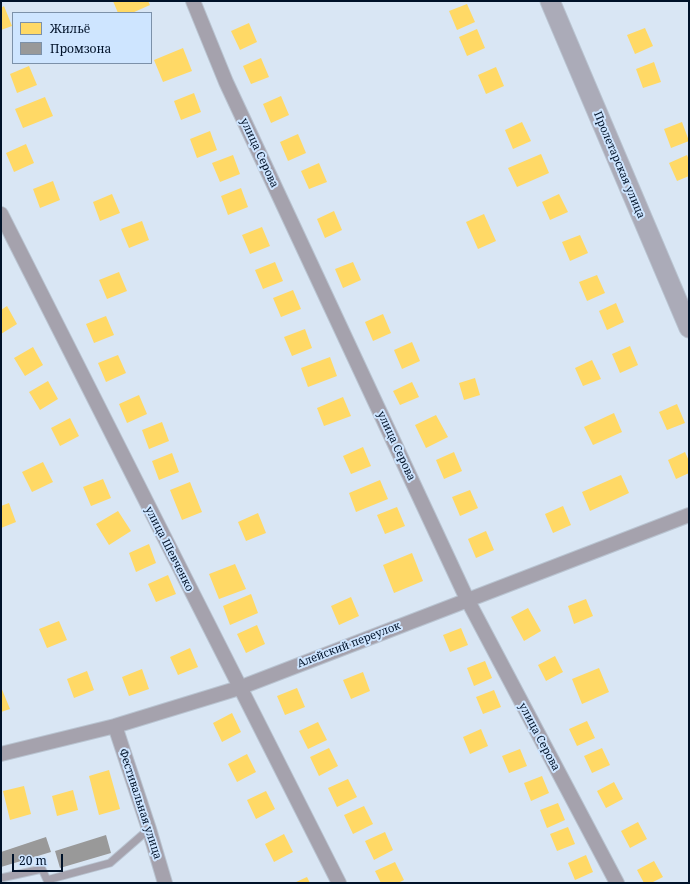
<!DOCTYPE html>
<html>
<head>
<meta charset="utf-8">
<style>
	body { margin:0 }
	#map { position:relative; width:690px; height:884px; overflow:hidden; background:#d9e6f4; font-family:"Noto Serif",serif }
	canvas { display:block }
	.frame { position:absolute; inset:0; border:2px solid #001229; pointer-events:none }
	.legend { position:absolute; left:12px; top:12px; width:140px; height:52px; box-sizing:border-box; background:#cee5ff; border:1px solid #7c91a9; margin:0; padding:5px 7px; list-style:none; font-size:12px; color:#001229 }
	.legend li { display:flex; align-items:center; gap:8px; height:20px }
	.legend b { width:20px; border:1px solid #7c91a9 }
	.scale { position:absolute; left:12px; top:854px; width:51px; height:18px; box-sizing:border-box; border:2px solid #001229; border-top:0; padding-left:5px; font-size:12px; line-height:14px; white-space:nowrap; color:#001229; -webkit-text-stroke:3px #cee5ff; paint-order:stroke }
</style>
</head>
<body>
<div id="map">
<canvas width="690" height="884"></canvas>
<div class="frame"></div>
<ul class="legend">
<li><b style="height:11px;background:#ffd966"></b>Жильё</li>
<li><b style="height:11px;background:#999"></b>Промзона</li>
</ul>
<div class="scale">20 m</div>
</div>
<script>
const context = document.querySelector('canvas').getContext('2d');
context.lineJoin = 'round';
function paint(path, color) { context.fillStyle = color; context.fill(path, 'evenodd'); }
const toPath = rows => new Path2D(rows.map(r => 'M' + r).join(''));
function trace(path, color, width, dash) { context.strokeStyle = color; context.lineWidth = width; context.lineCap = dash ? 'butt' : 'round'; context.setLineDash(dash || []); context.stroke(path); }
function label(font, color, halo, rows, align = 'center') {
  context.font = font + ' "Noto Serif",serif'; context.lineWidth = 4; context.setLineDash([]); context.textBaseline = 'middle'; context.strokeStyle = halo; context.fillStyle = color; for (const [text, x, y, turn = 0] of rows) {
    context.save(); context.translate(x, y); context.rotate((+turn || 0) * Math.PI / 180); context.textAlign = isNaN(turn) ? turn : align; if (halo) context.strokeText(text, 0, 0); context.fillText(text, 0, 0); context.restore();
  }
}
const homes = toPath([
	[113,1,148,1,150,5,132,13,118,13],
	[467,4,475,22,457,30,449,11],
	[4,6,12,26,1,30,1,8],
	[249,23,257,42,240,50,231,31],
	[645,28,653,46,635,54,627,35],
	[477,29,485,48,467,56,459,37],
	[183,48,192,71,163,82,154,60],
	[261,58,269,77,251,84,243,66],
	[654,62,661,82,643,88,636,69],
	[29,66,37,85,17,93,10,74],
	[496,67,504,86,486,94,478,75],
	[194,93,201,112,181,120,174,101],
	[281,96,289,115,271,123,263,104],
	[45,97,53,116,23,128,15,109],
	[522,122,531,141,513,149,505,130],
	[682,122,689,141,671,148,664,129],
	[210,131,217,150,197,158,190,139],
	[298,134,306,153,288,161,280,142],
	[26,144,34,163,14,172,6,153],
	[541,154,549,173,517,187,508,168],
	[233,155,240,174,220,182,212,163],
	[687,155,689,160,689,176,677,181,669,163],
	[319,163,327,182,309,189,301,171],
	[53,181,60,200,40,208,33,189],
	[241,188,248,207,228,215,221,196],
	[112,194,120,213,100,221,93,202],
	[559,194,568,212,550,220,542,202],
	[334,211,342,230,325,238,317,219],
	[484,214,496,241,478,249,466,222],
	[142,221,149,240,129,248,121,229],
	[262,227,270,246,250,254,242,235],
	[580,235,588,253,570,261,562,242],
	[275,262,283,281,263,289,255,270],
	[353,262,361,280,343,288,335,269],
	[119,272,127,291,107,299,99,280],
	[597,275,605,293,587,301,579,282],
	[293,290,301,309,281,317,273,298],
	[616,303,624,322,607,330,599,311],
	[7,306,17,324,1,334,1,310],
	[383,314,391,333,373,341,365,322],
	[106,316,114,335,94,343,86,324],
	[305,329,312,348,292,356,284,337],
	[412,342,420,361,402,369,394,350],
	[630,346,638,365,620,373,612,354],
	[33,347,43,365,25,376,14,358],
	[118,355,126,373,106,382,98,363],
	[330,357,337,376,308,387,301,368],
	[592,360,601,379,583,386,575,368],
	[475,378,480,395,464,400,459,383],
	[48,381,58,399,40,410,29,392],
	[412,382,419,397,400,405,393,391],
	[139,395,147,414,127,423,119,404],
	[343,397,351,416,324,426,317,408],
	[677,404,685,423,667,430,659,412],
	[614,413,622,432,593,445,584,427],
	[436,415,448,437,426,448,415,425],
	[70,418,79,436,60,446,51,428],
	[162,422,169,441,149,449,142,430],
	[363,447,371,466,351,474,343,456],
	[454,452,462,471,444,479,436,460],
	[685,452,689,461,689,473,676,479,668,460],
	[172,453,179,472,159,480,152,461],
	[43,462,53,482,32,492,22,472],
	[621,475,629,493,590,511,582,492],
	[103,479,111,498,91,506,83,487],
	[380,480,388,499,356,512,349,493],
	[190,482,202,512,182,520,170,490],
	[470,490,478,508,460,516,452,497],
	[9,503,16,522,1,528,1,506],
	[563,506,571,525,553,533,545,514],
	[397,507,405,526,385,534,377,515],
	[118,511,131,531,109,545,96,524],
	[258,513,266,533,246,541,238,522],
	[486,531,494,550,476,558,468,539],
	[149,544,156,563,136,572,129,553],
	[412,553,423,581,394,593,383,565],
	[235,564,246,589,219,599,209,574],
	[168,575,176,594,156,602,148,584],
	[251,594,258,613,230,625,223,606],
	[351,597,359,616,339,625,331,606],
	[586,599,593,616,574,624,568,606],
	[528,608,541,631,524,641,511,617],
	[59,621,67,640,47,648,39,629],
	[257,625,265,644,246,653,237,634],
	[461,628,468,645,450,652,443,635],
	[190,648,198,667,178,675,170,657],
	[555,656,563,672,546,681,538,665],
	[485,661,492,678,474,686,467,668],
	[599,668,609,692,582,704,572,679],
	[142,669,149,689,129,696,122,677],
	[87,671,94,690,74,698,67,679],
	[363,672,370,691,351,699,343,680],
	[1,687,10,709,1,712],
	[297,688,305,707,285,715,277,696],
	[494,690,501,707,483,714,476,697],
	[232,713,241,732,222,742,213,723],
	[587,721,595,738,577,746,569,729],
	[318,722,327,740,308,749,299,731],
	[481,729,488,746,470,754,463,737],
	[329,748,338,766,319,776,310,757],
	[602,748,610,765,592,773,584,756],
	[520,749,527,766,509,773,502,756],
	[247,754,256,772,237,782,228,764],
	[109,770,120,809,99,815,89,776],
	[542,776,549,793,531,801,524,783],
	[348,779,357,797,337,807,328,788],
	[614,782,623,799,606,808,597,791],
	[24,786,31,814,10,820,3,791],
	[73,790,78,810,57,816,52,796],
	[266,791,275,809,256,819,247,800],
	[558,803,565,820,547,828,540,810],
	[364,806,373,824,353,834,344,815],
	[638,822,647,839,630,848,621,831],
	[568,827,575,844,557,851,550,834],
	[385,832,393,850,374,860,365,841],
	[284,834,293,852,274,862,265,844],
	[586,855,593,872,575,880,568,863],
	[654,861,663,877,651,883,644,883,637,870],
	[395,862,404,880,398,883,381,883,375,871],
	[307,877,310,883,294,883]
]);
const industry = toPath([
	[106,835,111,853,60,868,55,851],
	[46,837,51,852,1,867,1,852]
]);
const lane = toPath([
	[1,878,42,869,47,880,110,863,149,829]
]);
const street = toPath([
	[193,1,226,82,467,599,617,883],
	[1,214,339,883],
	[115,726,149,829,165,883],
	[1,754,115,726,239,688,689,515]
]);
const secondary = toPath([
	[550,1,689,328]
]);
const streetNames = [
	["улица Серова",259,153,65],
	["Пролетарская улица",619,165,67],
	["улица Серова",396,446,65],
	["улица Шевченко",169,549,63],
	["Алейский переулок",349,645,-21],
	["улица Серова",539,737,62],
	["Фестивальная улица",140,804,72]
];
paint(homes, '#ffd966');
paint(industry, '#999');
trace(lane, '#b9c4d1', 9);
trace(street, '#b9c4d1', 16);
trace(secondary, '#b9c4d1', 21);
trace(lane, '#a5a2ad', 7);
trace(street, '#a5a2ad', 14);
trace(secondary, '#ababb8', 19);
label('11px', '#001229', '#cee5ff', streetNames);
</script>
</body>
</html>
